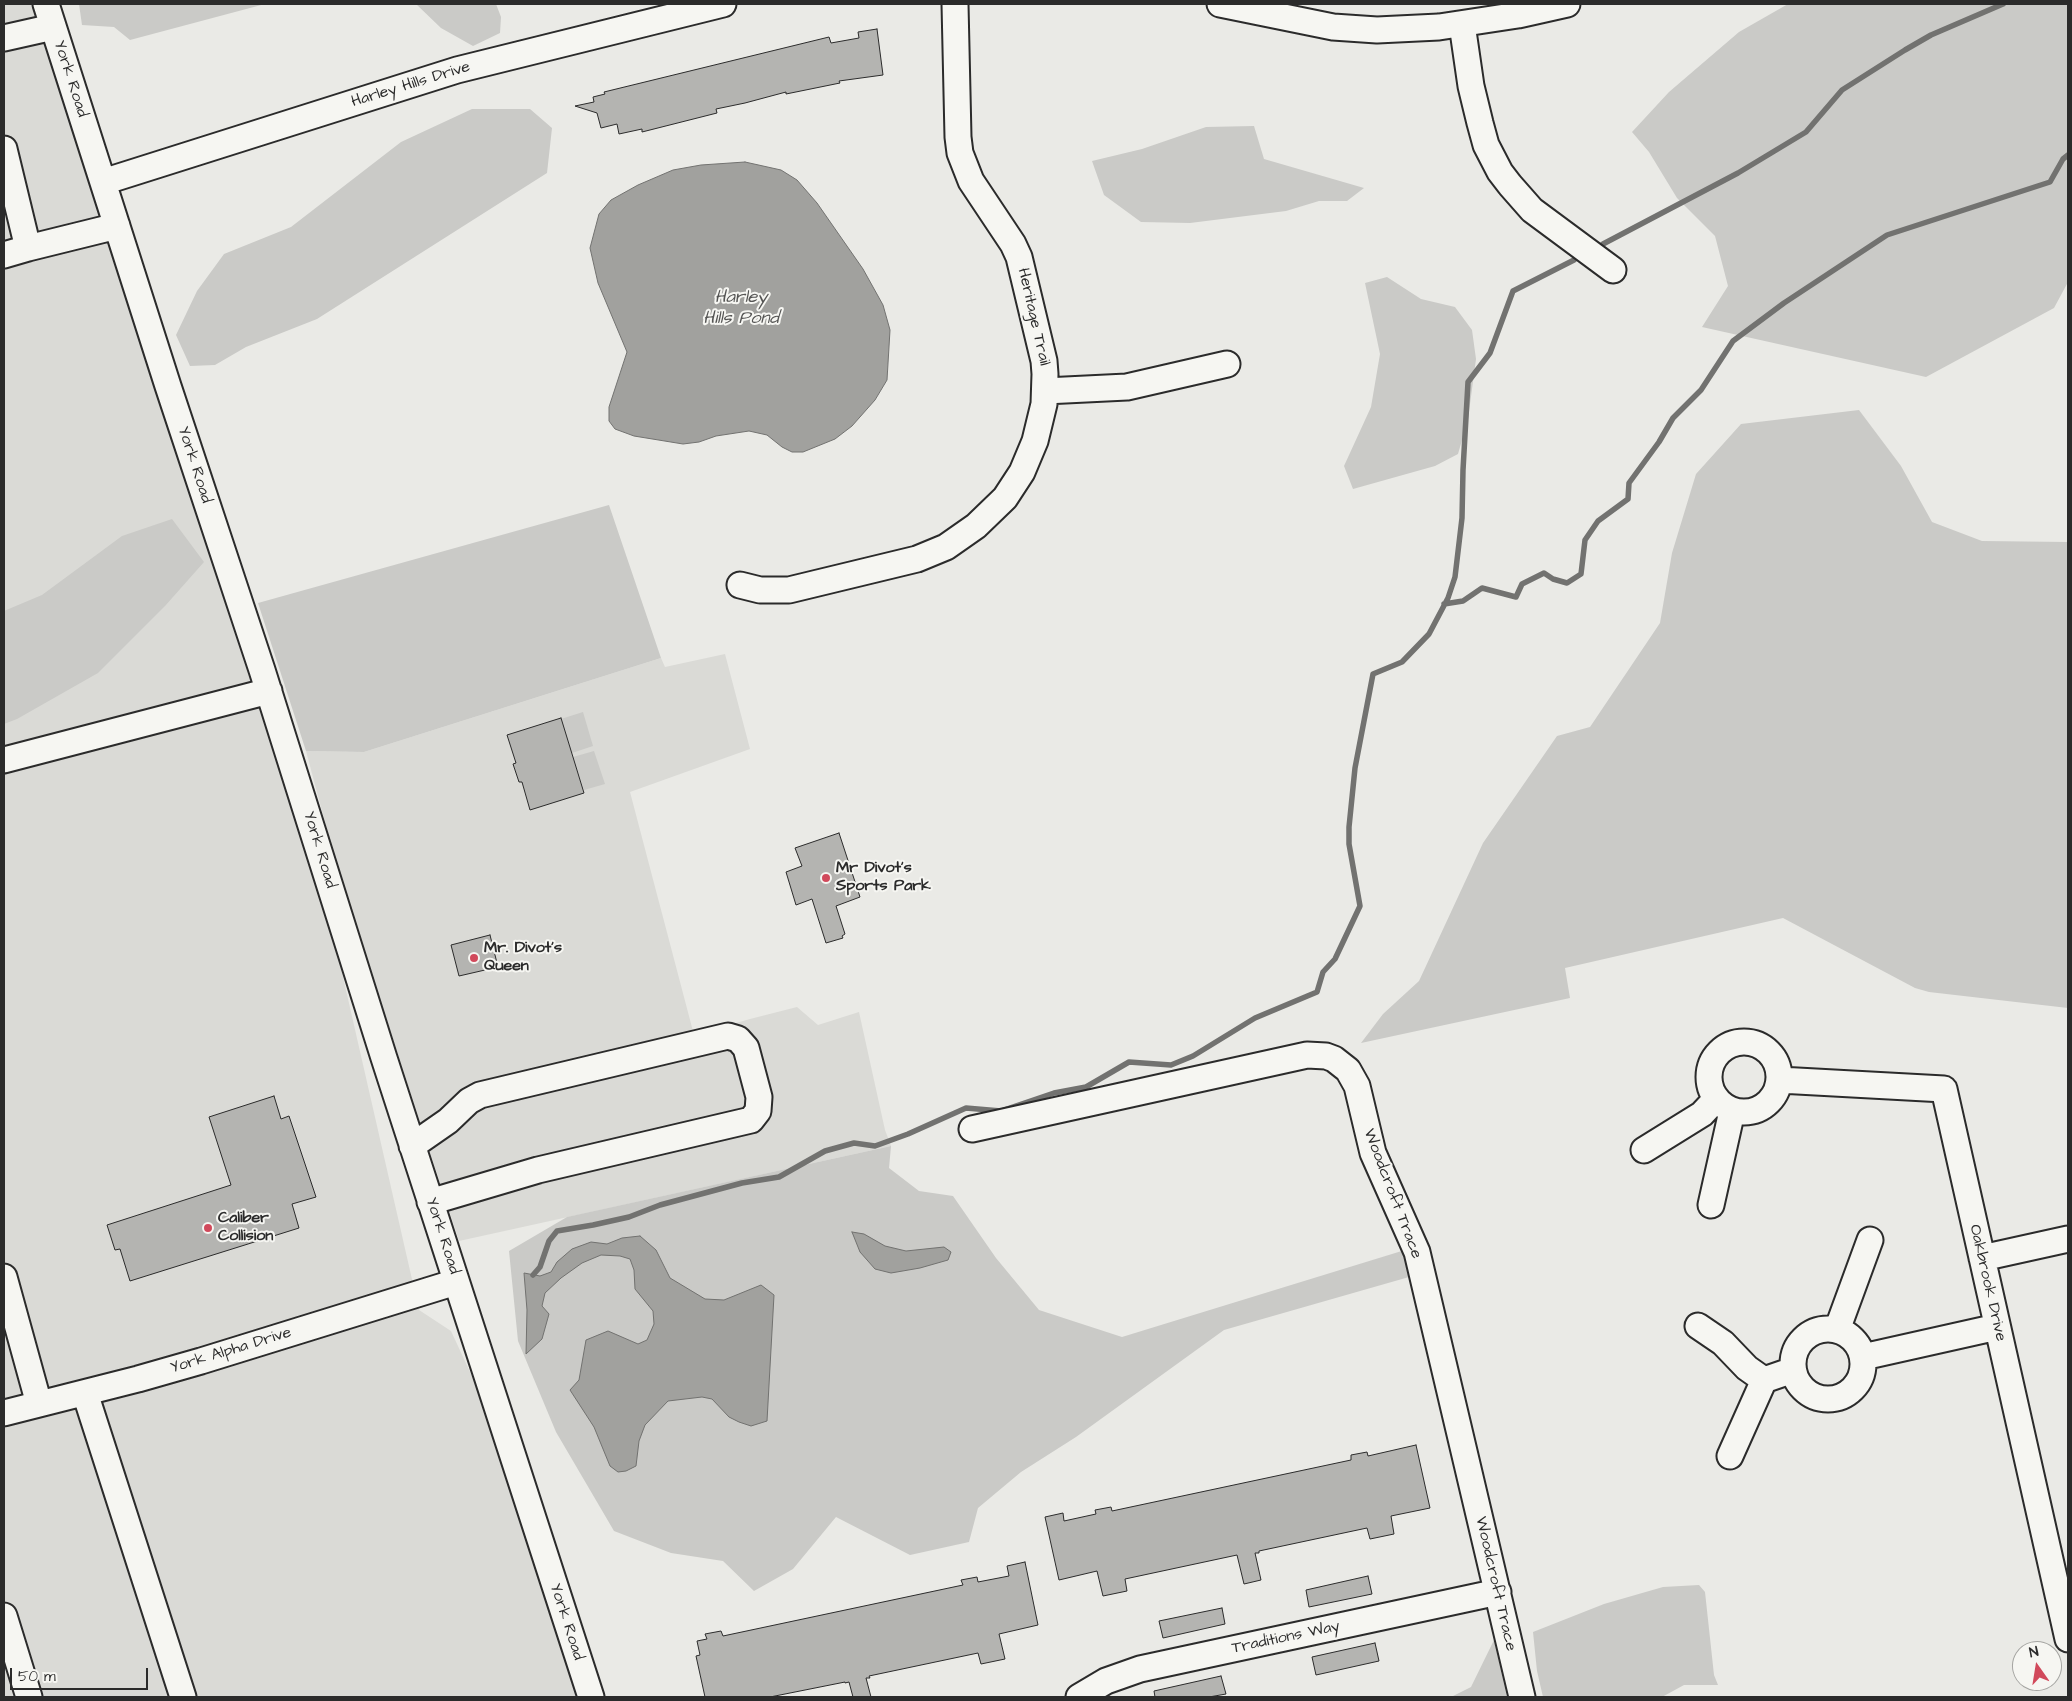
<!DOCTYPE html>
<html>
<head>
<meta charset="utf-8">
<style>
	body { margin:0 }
	#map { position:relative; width:2072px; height:1701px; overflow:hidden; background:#eaeae6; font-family:"Architects Daughter",sans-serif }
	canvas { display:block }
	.frame { position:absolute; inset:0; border:5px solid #2b2b2b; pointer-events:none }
	.north { position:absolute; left:2012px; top:1641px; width:50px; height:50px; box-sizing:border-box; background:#f6f6f2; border:1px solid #a5a5a2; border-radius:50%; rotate:347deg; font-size:14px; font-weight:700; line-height:20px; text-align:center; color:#2b2b2b }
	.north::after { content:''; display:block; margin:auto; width:18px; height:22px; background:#d1495b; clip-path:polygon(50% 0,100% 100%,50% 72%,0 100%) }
	.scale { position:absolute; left:10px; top:1668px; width:138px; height:22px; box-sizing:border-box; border:2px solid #2b2b2b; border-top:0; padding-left:6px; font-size:15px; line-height:18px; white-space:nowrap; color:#2b2b2b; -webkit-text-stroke:4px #f6f6f2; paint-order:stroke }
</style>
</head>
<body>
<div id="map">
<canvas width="2072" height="1701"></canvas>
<div class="frame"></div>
<div class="north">N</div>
<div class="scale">50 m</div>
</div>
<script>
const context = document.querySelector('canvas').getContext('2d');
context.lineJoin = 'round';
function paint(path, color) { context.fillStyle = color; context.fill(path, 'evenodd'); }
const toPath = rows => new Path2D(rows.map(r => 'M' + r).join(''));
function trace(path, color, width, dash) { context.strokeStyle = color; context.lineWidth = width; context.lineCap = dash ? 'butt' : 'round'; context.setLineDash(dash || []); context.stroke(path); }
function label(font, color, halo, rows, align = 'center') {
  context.font = font + ' "Architects Daughter",sans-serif'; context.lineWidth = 4; context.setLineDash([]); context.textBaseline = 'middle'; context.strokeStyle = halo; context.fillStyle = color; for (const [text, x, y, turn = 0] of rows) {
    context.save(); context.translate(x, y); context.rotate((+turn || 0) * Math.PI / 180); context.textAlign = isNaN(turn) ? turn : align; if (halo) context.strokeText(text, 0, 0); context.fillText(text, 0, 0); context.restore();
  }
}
const built = toPath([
	[4,4,32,4,325,898,419,1310,451,1331,483,1400,580,1697,4,1697],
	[725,654,750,749,630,792,694,1035,750,1019,797,1007,818,1025,859,1012,885,1130,891,1146,459,1241,338,871,306,751,364,752,661,658,665,667]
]);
const green = toPath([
	[79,4,265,4,130,40,114,27,82,25],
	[416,4,496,4,501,17,500,33,473,46,441,28],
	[1788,4,2068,4,2068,282,2054,308,1926,377,1702,327,1728,286,1715,236,1677,198,1649,152,1632,132,1669,92,1739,32],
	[472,109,530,109,552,128,547,173,317,319,246,347,215,365,190,366,176,335,197,291,224,254,291,227,401,142],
	[1254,126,1264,159,1364,188,1347,201,1319,201,1286,211,1190,223,1141,222,1104,195,1092,161,1142,149,1206,127],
	[1387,277,1421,299,1455,307,1472,330,1476,359,1468,419,1458,454,1435,466,1353,489,1344,466,1371,407,1380,354,1365,283],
	[1859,410,1901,466,1932,522,1982,541,2068,542,2068,1008,1929,992,1915,988,1783,918,1565,968,1570,998,1361,1043,1383,1014,1419,981,1483,843,1557,736,1590,727,1660,623,1672,553,1696,474,1741,424],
	[609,505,661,658,364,752,306,751,258,603],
	[172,519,204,562,165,606,98,673,17,719,4,724,4,611,42,595,122,536],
	[583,712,593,746,572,753,561,719],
	[594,751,605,784,584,790,573,757],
	[891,1146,889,1168,919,1191,953,1196,996,1258,1039,1310,1122,1337,1405,1250,1409,1277,1224,1330,1076,1437,1021,1472,978,1508,969,1542,910,1555,836,1517,793,1569,754,1591,723,1561,671,1553,614,1531,556,1432,518,1341,509,1251,567,1217],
	[1699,1585,1705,1592,1714,1675,1718,1685,1684,1685,1662,1697,1543,1697,1537,1671,1533,1632,1604,1604,1663,1587],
	[1494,1640,1507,1697,1451,1697,1471,1687]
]);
const water = toPath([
	[745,162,781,170,797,180,817,203,863,269,883,305,890,330,887,380,875,400,852,426,835,439,803,452,792,452,782,447,767,435,749,431,716,436,699,442,683,444,634,436,615,429,609,421,609,407,627,352,598,283,590,248,599,214,611,200,638,185,673,170,701,165,745,162],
	[852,1232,864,1234,885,1246,906,1251,944,1247,951,1252,948,1260,920,1268,891,1273,875,1269,860,1252,852,1232],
	[640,1236,656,1250,670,1278,705,1299,724,1300,761,1285,774,1295,767,1421,751,1426,739,1422,729,1417,712,1399,702,1397,668,1401,645,1425,639,1441,636,1466,626,1471,618,1472,610,1466,594,1427,570,1390,579,1380,586,1340,608,1331,638,1344,647,1340,654,1324,653,1311,635,1289,634,1270,630,1259,620,1256,601,1255,582,1263,561,1278,545,1293,542,1306,549,1314,542,1339,526,1354,527,1310,524,1273,540,1276,551,1272,557,1262,572,1249,591,1242,607,1244,622,1238,640,1236]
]);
const stream = toPath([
	[1603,244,1738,173,1806,132,1842,90,1905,50,1931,35,2003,4],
	[1444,604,1463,601,1482,588,1516,597,1522,584,1544,573,1553,579,1567,583,1581,574,1585,540,1598,521,1628,499,1629,483,1659,442,1673,418,1701,390,1733,341,1784,303,1887,235,2050,182,2063,159,2068,155],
	[533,1275,540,1267,549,1241,557,1231,593,1225,629,1217,660,1205,742,1183,779,1177,825,1151,854,1143,875,1146,908,1134,966,1108,1001,1111,1054,1093,1086,1087,1129,1062,1171,1065,1193,1056,1255,1018,1317,992,1323,972,1335,959,1360,906,1349,844,1349,827,1355,768,1373,674,1402,662,1429,634,1448,598,1455,577,1462,518,1463,470,1468,382,1490,353,1513,291,1574,260]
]);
const building = toPath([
	[877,29,883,75,839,81,840,83,786,94,786,92,745,103,716,109,717,113,642,132,642,129,619,134,617,124,601,128,597,113,575,106,594,102,593,97,605,94,604,92,829,37,831,43,859,38,858,32,877,29],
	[561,718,584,793,530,810,522,782,519,782,513,764,516,763,507,735,561,718],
	[839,833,860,897,836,906,845,934,842,936,843,938,826,943,812,899,796,905,786,872,802,866,795,848,839,833],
	[490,935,498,967,459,976,451,945,490,935],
	[274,1096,281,1119,289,1116,316,1197,292,1204,299,1228,130,1281,120,1249,115,1250,107,1225,231,1185,209,1117,274,1096],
	[1416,1445,1430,1508,1391,1516,1394,1534,1370,1539,1367,1528,1259,1551,1259,1553,1255,1553,1261,1580,1244,1584,1237,1555,1125,1579,1127,1591,1103,1596,1097,1571,1059,1580,1045,1517,1063,1513,1064,1521,1096,1514,1095,1510,1111,1507,1112,1511,1351,1460,1351,1455,1367,1452,1368,1456,1416,1445],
	[1025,1562,1038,1625,999,1634,1005,1659,981,1664,978,1653,869,1676,870,1678,866,1678,871,1697,853,1697,849,1682,845,1683,845,1682,770,1697,705,1697,696,1656,700,1655,697,1641,707,1639,705,1634,721,1631,723,1636,963,1585,961,1580,977,1577,978,1582,1009,1576,1007,1566,1025,1562],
	[1368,1576,1372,1594,1309,1607,1306,1590,1368,1576],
	[1222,1608,1225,1624,1163,1638,1159,1621,1222,1608],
	[1375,1643,1379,1661,1316,1675,1312,1657,1375,1643],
	[1221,1676,1226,1694,1209,1697,1155,1697,1154,1691,1221,1676]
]);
const minor = toPath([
	[46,4,168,386,262,670,384,1058,591,1697],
	[1220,4,1333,27,1377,30,1439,27,1518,15,1567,4],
	[1462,24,1471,86,1480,123,1486,145,1500,172,1510,185,1532,210,1613,270],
	[4,38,53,27],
	[4,149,28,248,117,226],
	[103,182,457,70,723,4],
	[4,255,28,248],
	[1045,391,1127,387,1227,364],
	[740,585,760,590,789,590,917,559,946,547,976,526,1005,498,1022,472,1035,441,1044,404,1045,374,1044,361,1019,257,1013,244,971,181,960,153,958,137,955,4],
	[4,760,269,691],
	'1709 1077a35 35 0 1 1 70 0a35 35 0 1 1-70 0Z',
	[1779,1080,1944,1089,2068,1639],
	[972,1129,1307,1055,1326,1056,1334,1059,1348,1070,1357,1086,1373,1153,1417,1252,1522,1697],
	[412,1146,448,1121,469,1101,480,1095,728,1036,738,1039,746,1048,759,1097,758,1111,751,1120,538,1170,430,1202],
	[1644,1150,1702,1114,1716,1099],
	[1711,1205,1732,1111],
	[1982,1258,2068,1239],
	[4,1277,39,1404],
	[1698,1326,1723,1343,1747,1368,1764,1380],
	'1793 1364a35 35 0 1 1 70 0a35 35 0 1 1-70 0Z',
	[1837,1330,1870,1240],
	[1863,1357,1997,1327],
	[85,1393,183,1697],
	[4,1413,138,1379,201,1361,456,1282],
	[1730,1456,1764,1380,1793,1370],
	[4,1616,29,1697],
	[1079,1697,1106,1681,1140,1669,1498,1592]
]);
const markers = [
	[826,878,5,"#d1495b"],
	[474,958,5,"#d1495b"],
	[208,1228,5,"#d1495b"]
];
const streetNames = [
	["York Road",70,79,72],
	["Harley Hills Drive",411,85,-17],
	["Heritage Trail",1033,317,77],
	["York Road",194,465,72],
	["York Road",319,850,73],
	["Woodcroft Trace",1392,1194,69],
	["York Road",442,1236,72],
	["Oakbrook Drive",1987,1283,77],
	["York Alpha Drive",231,1351,-17],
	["Woodcroft Trace",1495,1584,77],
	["York Road",566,1622,72],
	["Traditions Way",1286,1638,-12]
];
const poiNames = [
	["Mr Divot's",836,869],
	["Sports Park",836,887],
	["Mr. Divot's",484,949],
	["Queen",484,967],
	["Caliber",218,1219],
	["Collision",218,1237]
];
const waterNames = [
	["Harley",741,298],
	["Hills Pond",741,319]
];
paint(built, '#dadad6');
paint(green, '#cacac7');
paint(water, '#a1a19e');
trace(water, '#727270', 1);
trace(stream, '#727270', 5.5);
paint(building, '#b4b4b1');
trace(building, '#2b2b2b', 1);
trace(minor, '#2b2b2b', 29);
trace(minor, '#f6f6f2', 25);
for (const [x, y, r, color] of markers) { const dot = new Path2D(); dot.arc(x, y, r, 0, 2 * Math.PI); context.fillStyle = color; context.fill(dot); trace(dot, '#f6f6f2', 2); }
label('16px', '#2b2b2b', '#f6f6f2', streetNames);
label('bold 16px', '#2b2b2b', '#f6f6f2', poiNames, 'left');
label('italic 18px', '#545453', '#f6f6f2', waterNames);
</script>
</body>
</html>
